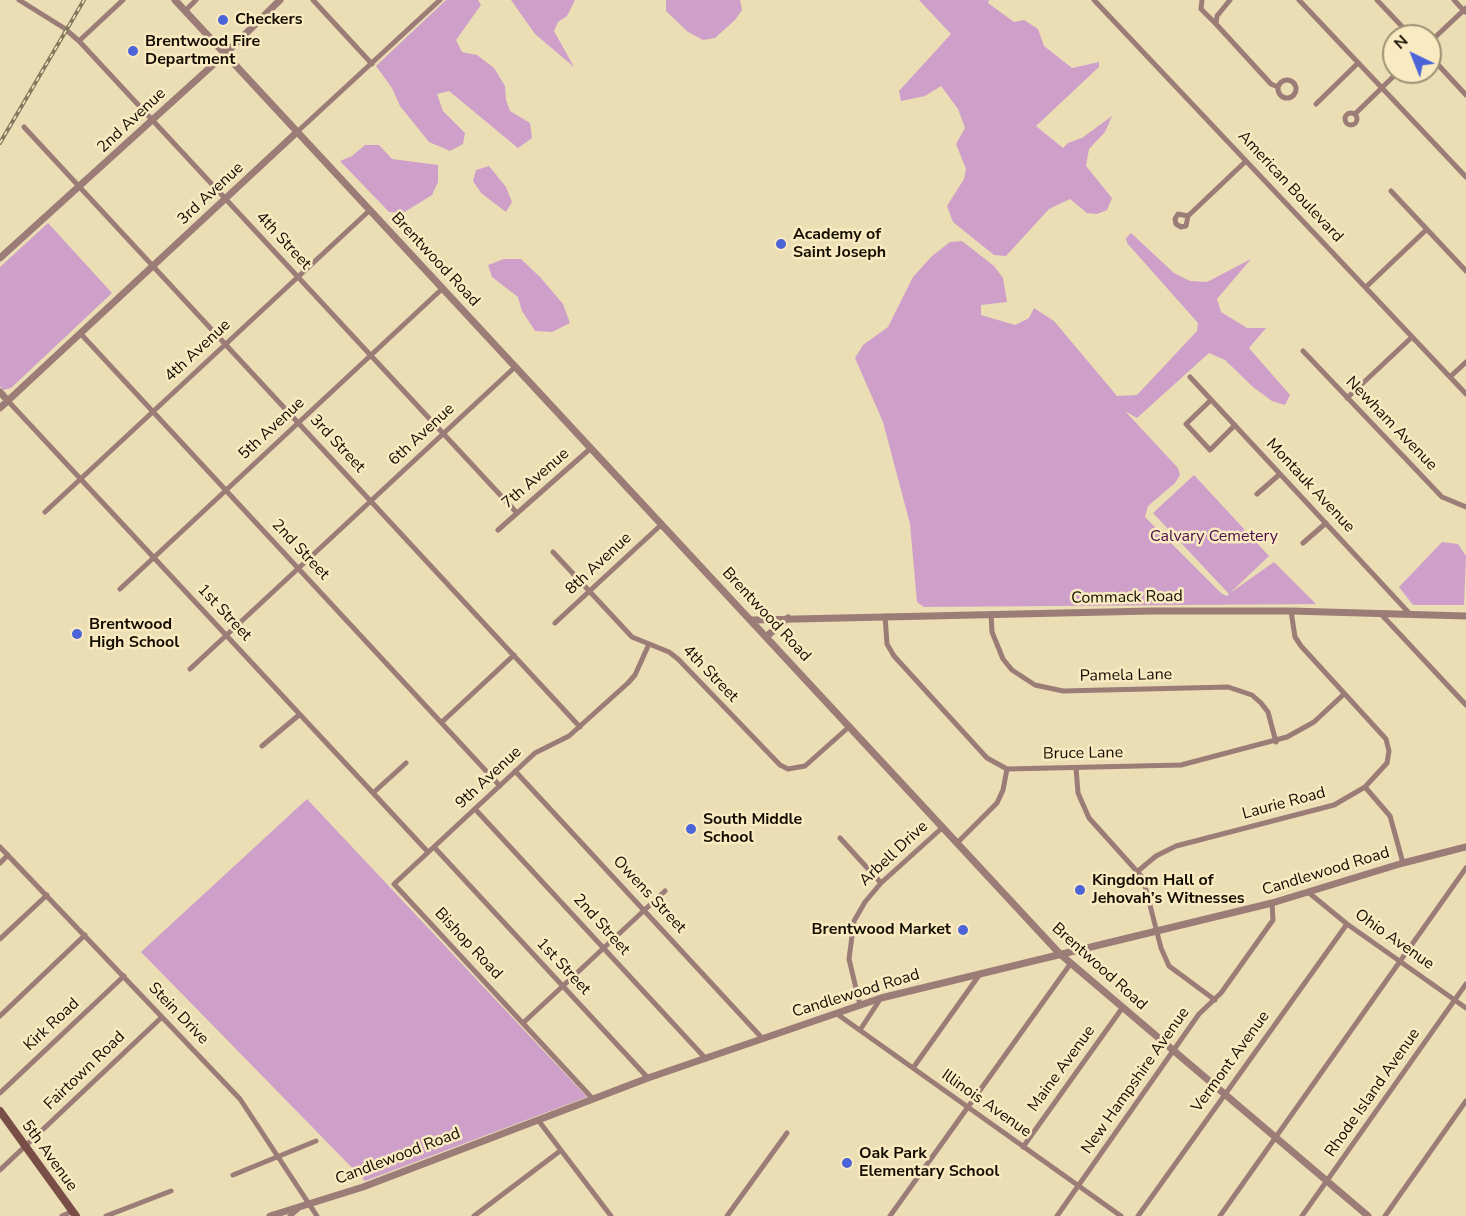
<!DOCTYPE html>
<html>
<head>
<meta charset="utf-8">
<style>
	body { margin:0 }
	#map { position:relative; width:1466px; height:1216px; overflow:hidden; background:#ebddb4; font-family:"Nunito Sans",sans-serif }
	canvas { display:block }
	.north { position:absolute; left:1382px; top:24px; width:60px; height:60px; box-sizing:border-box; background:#f9eac1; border:2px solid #9d9275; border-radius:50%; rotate:317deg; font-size:16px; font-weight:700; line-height:24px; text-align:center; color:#140e02 }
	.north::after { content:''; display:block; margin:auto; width:21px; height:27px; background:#4b64d8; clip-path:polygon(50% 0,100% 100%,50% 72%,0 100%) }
</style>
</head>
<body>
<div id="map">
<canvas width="1466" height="1216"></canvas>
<div class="north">N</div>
</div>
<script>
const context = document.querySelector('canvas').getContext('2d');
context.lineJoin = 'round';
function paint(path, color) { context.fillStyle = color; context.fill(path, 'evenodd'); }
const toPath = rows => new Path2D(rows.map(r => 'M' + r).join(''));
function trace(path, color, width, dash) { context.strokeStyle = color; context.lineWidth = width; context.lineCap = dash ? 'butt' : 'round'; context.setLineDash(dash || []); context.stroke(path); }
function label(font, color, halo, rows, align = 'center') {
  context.font = font + ' "Nunito Sans",sans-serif'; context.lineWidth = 5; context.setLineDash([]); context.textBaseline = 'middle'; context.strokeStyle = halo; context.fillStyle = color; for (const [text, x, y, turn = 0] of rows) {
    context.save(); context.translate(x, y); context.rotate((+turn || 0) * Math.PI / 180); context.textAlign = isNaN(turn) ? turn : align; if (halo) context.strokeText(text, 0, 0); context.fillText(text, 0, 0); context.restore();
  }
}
const green = toPath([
	[446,0,478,0,481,5,456,40,462,52,477,55,494,68,505,86,506,100,510,111,530,123,532,138,518,148,449,91,437,94,443,111,465,133,463,144,450,151,429,142,400,106,392,88,376,66],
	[511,0,575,0,567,16,558,22,554,31,574,67,535,34],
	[666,0,740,0,742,10,735,20,715,38,703,40,688,32,666,11],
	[919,0,989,0,988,3,1014,22,1024,20,1038,29,1044,46,1072,68,1099,62,1099,67,1036,126,1063,148,1068,143,1082,138,1112,116,1105,132,1089,149,1086,166,1112,198,1107,210,1097,214,1087,213,1070,199,1049,209,1006,256,994,255,953,222,947,206,964,179,966,169,956,144,965,128,958,109,941,86,925,96,901,101,899,91,951,34],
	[365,145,379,145,392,159,438,165,438,182,432,195,403,213,389,212,340,161,352,156],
	[489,166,506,187,512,202,506,212,481,193,473,181,476,170],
	[48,223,112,293,11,388,3,390,0,386,0,267],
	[1131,233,1174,273,1190,281,1207,282,1251,259,1217,299,1221,312,1247,328,1266,328,1249,348,1290,395,1285,405,1272,401,1253,387,1225,360,1209,353,1137,418,1125,411,1178,468,1180,475,1175,483,1148,506,1145,517,1221,593,1227,596,1229,594,1153,513,1194,475,1269,556,1230,593,1274,562,1316,604,924,607,917,602,910,524,883,422,855,358,863,345,888,327,913,277,932,256,950,242,962,241,994,266,1003,278,1007,302,981,305,981,315,1015,325,1029,318,1034,308,1054,321,1117,396,1137,395,1197,331,1198,323,1127,243,1126,238],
	[504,259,521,259,540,277,563,304,570,323,552,332,535,331,522,311,518,297,492,277,488,265],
	[1442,542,1458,544,1466,556,1464,605,1413,605,1399,587],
	[307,799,587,1097,365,1181,141,952]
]);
const minor = toPath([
	[19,0,64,28,79,41,517,513],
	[313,0,372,64],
	[1094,0,1466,394],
	[1202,0,1201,9,1216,24],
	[1230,0,1217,16,1216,24,1271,84,1278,87],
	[1299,0,1466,177],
	[1377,0,1411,36],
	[1454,0,1465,12],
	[185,11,196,0],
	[79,41,123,0],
	[1430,42,1466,8],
	[1430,56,1466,95],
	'1278 89a9 9 0 1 1 18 0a9 9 0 1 1-18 0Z',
	[1316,104,1358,63],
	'1345 119a6 6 0 1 1 12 0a6 6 0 1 1-12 0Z',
	[1355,114,1398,72],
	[24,127,580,727],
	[297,132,440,0],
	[1391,191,1466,271],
	[1188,216,1178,214,1175,219,1176,224,1181,227,1186,226,1188,216,1246,161],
	[1366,287,1426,230],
	[80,333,500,786],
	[1303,351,1442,497,1466,507],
	[1190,377,1410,614],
	[1450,377,1466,362],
	[1347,398,1412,337],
	[1211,400,1186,424,1210,450,1235,425],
	[8,401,428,852],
	[1257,494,1280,474],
	[45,512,370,210],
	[498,530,591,448],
	[1303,543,1326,523],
	[553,552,632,637,669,652,678,659,780,765,788,769,805,766,850,726],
	[120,589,443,288],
	[1380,613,1466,705],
	[991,614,992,632,1003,659,1012,670,1035,685,1063,691,1228,687,1252,695,1261,703,1268,712,1276,742],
	[885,616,887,644,894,656,987,758,1007,769,1181,765,1287,737,1314,722,1344,694],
	[555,623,662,524],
	[190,669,515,367],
	[442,722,514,655],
	[262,746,299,715],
	[1076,768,1078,793,1089,818,1143,878,1161,948,1169,966,1215,1000],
	[515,771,762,1038],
	[1365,787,1390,816,1403,863],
	[373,793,406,763],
	[475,809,706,1059],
	[840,838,881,883],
	[958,842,997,803,1003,790,1007,769],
	[0,847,240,1099,317,1216],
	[434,847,648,1078],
	[0,863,8,855],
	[1138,871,1156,856,1176,846,1334,805,1365,787,1387,763,1389,751,1386,739,1301,646,1295,637,1291,611],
	[1308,892,1347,924,1466,1008],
	[0,939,47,895],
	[860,1005,849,959,854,921,865,902,881,883,943,827],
	[837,1014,1121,1216],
	[0,1016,85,935],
	[523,1023,665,891],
	[860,1030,881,998],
	[913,1068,980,974],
	[0,1093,124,976],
	[593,1099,394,884,535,753,569,736,628,683,635,675,649,644],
	[538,1120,611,1216],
	[1023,1147,1123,1007],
	[0,1170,162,1017],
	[233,1175,316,1141],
	[62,1216,73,1211],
	[106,1216,171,1191],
	[290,1216,298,1209],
	[474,1216,560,1151],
	[727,1216,787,1133],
	[890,1216,1071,963],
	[1057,1216,1199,1014,1221,993,1273,920,1272,903],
	[1138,1216,1347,924],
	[1220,1216,1466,868],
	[1302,1216,1466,984],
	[1385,1216,1466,1101]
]);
const tertiary = toPath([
	[175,0,1060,954,1368,1216],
	[0,258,225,54,280,0],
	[0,392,8,401],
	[0,408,297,132],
	[752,620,1151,611,1291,611,1466,616],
	[767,636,788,618],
	[270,1216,363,1187,648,1078,881,998,1272,903,1403,863,1466,847]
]);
const secondary = toPath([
	[0,1111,76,1216]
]);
const rail = toPath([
	[0,143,84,0]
]);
const markers = [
	[223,20,6,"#4b64d8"],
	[133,51,6,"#4b64d8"],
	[781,244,6,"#4b64d8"],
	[77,634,6,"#4b64d8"],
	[691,829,6,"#4b64d8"],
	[1080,890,6,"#4b64d8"],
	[963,930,6,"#4b64d8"],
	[847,1163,6,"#4b64d8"]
];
const poiNames = [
	["Checkers",235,20],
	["Brentwood Fire",145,42],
	["Department",145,60],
	["Academy of",793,235],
	["Saint Joseph",793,253],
	["Brentwood",89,625],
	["High School",89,643],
	["South Middle",703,820],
	["School",703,838],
	["Kingdom Hall of",1092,881],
	["Jehovah’s Witnesses",1092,899],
	["Brentwood Market",951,930,"right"],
	["Oak Park",859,1154],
	["Elementary School",859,1172]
];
const streetNames = [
	["2nd Avenue",132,121,-43],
	["American Boulevard",1290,187,47],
	["3rd Avenue",211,194,-43],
	["4th Street",283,241,47],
	["Brentwood Road",435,260,47],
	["4th Avenue",198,351,-43],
	["Newham Avenue",1391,424,46],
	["5th Avenue",272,429,-43],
	["6th Avenue",422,435,-43],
	["3rd Street",337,444,47],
	["7th Avenue",536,479,-41],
	["Montauk Avenue",1310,486,47],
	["2nd Street",300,550,47],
	["8th Avenue",599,564,-43],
	["Commack Road",1127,598,-1],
	["1st Street",224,613,47],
	["Brentwood Road",766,615,47],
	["4th Street",710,674,46],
	["Pamela Lane",1126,676,-1],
	["Bruce Lane",1083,754,-1],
	["9th Avenue",489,778,-43],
	["Laurie Road",1284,804,-15],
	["Arbell Drive",894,854,-43],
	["Candlewood Road",1326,872,-17],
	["Owens Street",649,895,47],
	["2nd Street",601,925,48],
	["Ohio Avenue",1394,940,35],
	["Bishop Road",468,944,47],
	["1st Street",563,967,47],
	["Brentwood Road",1099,967,42],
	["Candlewood Road",856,994,-17],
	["Stein Drive",178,1014,46],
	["Kirk Road",52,1025,-43],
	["Vermont Avenue",1231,1062,-54],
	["Maine Avenue",1062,1069,-54],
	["Fairtown Road",85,1071,-44],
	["New Hampshire Avenue",1136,1081,-55],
	["Rhode Island Avenue",1373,1093,-55],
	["Illinois Avenue",986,1104,35],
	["5th Avenue",49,1156,54],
	["Candlewood Road",398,1157,-21]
];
const parkNames = [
	["Calvary Cemetery",1214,537]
];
paint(green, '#cea0c9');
trace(minor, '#9b7c77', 5);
trace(tertiary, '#9b7c77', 7);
trace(secondary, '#794e47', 8);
trace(rail, '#83795e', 4);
trace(rail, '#f9eac1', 1.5, [4.5]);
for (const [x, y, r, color] of markers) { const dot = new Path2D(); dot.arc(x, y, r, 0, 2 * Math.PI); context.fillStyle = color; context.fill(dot); trace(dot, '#f9eac1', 2); }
label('bold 16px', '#140e02', '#f9eac1', poiNames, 'left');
label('16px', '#140e02', '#f9eac1', streetNames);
label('16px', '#4b0e48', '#f9eac1', parkNames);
</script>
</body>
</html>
